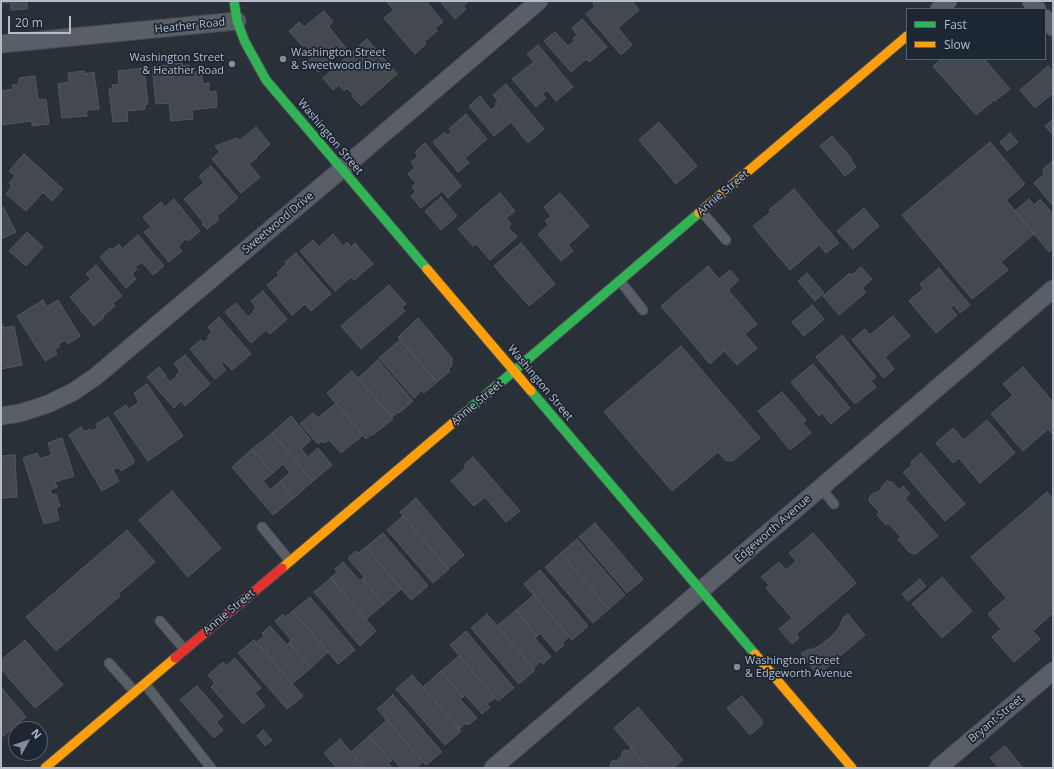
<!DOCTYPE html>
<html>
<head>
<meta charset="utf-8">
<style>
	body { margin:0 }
	#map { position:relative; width:1054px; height:769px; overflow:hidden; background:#2a3038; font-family:"Open Sans",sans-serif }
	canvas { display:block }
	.frame { position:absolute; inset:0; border:2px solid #b4bcc9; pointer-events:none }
	.legend { position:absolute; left:906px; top:8px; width:140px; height:52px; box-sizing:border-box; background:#1d2633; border:1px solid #59626f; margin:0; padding:5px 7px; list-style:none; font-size:12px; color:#b4bcc9 }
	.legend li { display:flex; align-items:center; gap:8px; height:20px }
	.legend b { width:20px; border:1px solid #59626f }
	.north { position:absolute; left:8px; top:721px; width:40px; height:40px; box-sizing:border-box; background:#1d2633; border:1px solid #59626f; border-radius:50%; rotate:50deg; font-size:11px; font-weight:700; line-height:16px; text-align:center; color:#b4bcc9 }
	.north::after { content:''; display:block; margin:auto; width:14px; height:18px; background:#848b96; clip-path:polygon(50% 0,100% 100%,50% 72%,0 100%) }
	.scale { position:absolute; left:8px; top:16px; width:63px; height:18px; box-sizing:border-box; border:2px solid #b4bcc9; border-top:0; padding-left:5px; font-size:12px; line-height:14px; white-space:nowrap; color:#b4bcc9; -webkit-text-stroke:3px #1d2633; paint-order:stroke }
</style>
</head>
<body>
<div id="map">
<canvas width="1054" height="769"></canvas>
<div class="frame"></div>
<ul class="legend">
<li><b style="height:5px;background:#30b455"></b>Fast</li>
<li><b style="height:5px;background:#ff9f0a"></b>Slow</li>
</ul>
<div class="north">N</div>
<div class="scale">20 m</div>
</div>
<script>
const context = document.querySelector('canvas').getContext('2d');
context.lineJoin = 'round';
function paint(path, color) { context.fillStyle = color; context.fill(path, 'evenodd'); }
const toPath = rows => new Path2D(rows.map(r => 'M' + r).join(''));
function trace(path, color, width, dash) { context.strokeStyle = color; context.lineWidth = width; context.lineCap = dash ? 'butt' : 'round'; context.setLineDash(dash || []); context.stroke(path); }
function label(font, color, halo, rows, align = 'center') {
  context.font = font + ' "Open Sans",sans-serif'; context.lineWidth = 3.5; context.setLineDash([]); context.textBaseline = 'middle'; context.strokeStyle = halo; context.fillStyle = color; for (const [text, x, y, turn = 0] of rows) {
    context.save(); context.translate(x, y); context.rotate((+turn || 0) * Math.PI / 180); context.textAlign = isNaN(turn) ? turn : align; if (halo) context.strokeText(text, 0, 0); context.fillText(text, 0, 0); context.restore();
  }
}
const building = toPath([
	[3,1,27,1,27,9,11,10,11,2,3,3,3,1],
	[386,1,426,1,443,22,435,28,437,31,424,42,426,44,415,54,384,18,394,10,386,1],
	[440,1,469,1,463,6,466,9,455,19,440,1],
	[595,1,632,1,639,10,618,28,632,45,621,55,586,14,595,6,593,3,595,1],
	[324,11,333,22,328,26,346,48,318,72,308,61,312,58,307,52,310,50,305,45,303,47,289,31,299,22,304,27,324,11],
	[582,19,607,47,589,62,586,59,571,72,544,41,555,32,568,46,574,41,573,39,577,35,572,28,582,19],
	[367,39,397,74,361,106,352,96,353,94,347,88,344,91,339,85,333,90,323,78,367,39],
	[538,45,573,87,556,101,547,90,542,94,546,98,536,107,512,79,534,62,527,54,538,45],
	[942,59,984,59,1010,89,995,101,994,100,976,115,933,66,942,59],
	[182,63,182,66,189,65,190,73,201,71,203,84,209,83,209,92,216,91,217,107,192,110,193,119,171,121,169,103,156,104,152,67,182,63],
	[1048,66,1053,72,1053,93,1035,108,1020,90,1048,66],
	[144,68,148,104,145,105,145,109,127,111,128,121,113,122,109,89,113,88,112,85,119,84,118,71,144,68],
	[84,71,85,74,94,72,99,109,86,110,87,116,62,118,58,84,69,82,68,73,84,71],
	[35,76,38,100,46,99,49,124,32,126,32,121,1,125,1,91,13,89,12,85,19,84,19,78,35,76],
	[506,84,544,129,528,143,511,122,494,136,469,106,480,96,491,110,497,105,495,104,498,101,493,95,506,84],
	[466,114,487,139,465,158,469,163,458,172,433,142,445,132,447,135,452,132,449,129,466,114],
	[1053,119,1053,135,1045,126,1053,119],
	[659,122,697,166,676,184,639,140,659,122],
	[256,127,270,144,256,157,257,158,249,164,260,177,241,193,212,159,220,152,215,146,238,138,239,141,256,127],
	[1010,133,1018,142,1007,151,1000,142,1010,133],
	[832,136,852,159,851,160,856,167,845,176,820,146,832,136],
	[990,142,1025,184,1006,200,1034,234,1001,262,1008,270,972,299,902,215,990,142],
	[425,143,461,186,448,198,442,191,421,208,411,196,416,192,412,187,416,183,408,174,415,167,411,162,418,156,415,152,425,143],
	[24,154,63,189,52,201,43,192,26,211,6,194,12,186,9,183,15,176,9,171,24,154],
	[1053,161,1053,206,1034,183,1044,174,1043,169,1053,161],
	[211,166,238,198,217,216,219,219,207,229,202,224,204,223,184,199,204,183,199,176,211,166],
	[794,189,839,243,826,253,819,245,790,270,753,226,771,212,769,210,794,189],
	[500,193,515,211,506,218,511,224,508,227,517,237,490,260,476,244,473,246,458,229,500,193],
	[560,193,589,226,568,245,573,251,561,261,538,234,549,225,545,221,551,216,544,207,560,193],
	[441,197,457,216,441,230,425,211,441,197],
	[174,199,200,231,188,241,186,239,178,246,182,251,169,262,144,232,151,227,143,217,161,202,165,207,174,199],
	[1029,199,1034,205,1040,199,1053,214,1053,249,1049,252,1015,211,1029,199],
	[3,207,16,232,1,239,1,208,3,207],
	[864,208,879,226,853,249,837,231,864,208],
	[27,232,43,247,26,266,9,251,27,232],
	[333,234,343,246,347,242,351,247,355,243,373,264,354,280,351,277,335,291,300,251,313,240,319,247,333,234],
	[138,235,164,266,153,275,142,262,135,267,137,269,132,274,136,279,126,288,100,257,110,248,112,250,119,244,122,249,138,235],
	[521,243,555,284,529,306,494,266,521,243],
	[296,253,331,294,311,311,305,304,292,315,267,285,279,275,277,273,286,264,285,262,296,253],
	[96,265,122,296,113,303,115,306,103,316,104,317,94,326,70,297,91,279,86,274,96,265],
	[708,266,719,279,730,270,739,280,728,290,757,324,745,334,757,348,737,365,724,351,710,364,661,306,708,266],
	[861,267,872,279,862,288,866,292,839,315,823,296,850,273,852,275,861,267],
	[939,268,970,305,960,313,954,305,951,308,957,315,936,333,909,301,923,289,920,284,939,268],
	[807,273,824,293,815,301,798,281,807,273],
	[389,285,406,304,402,307,405,311,361,349,341,326,389,285],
	[263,291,287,319,270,334,266,330,251,343,225,312,236,303,248,317,254,312,253,311,256,307,251,301,263,291],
	[43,300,47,307,58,300,80,336,68,344,65,340,58,344,60,346,55,350,57,354,45,361,17,316,43,300],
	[812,305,824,319,804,336,792,322,812,305],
	[893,316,910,336,885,357,894,369,884,378,852,340,865,329,870,335,893,316],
	[219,317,251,354,232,370,224,362,221,364,226,370,215,379,190,349,201,340,203,343,209,338,207,336,212,332,208,327,219,317],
	[418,318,452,358,452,366,448,369,450,371,437,382,398,337,418,318],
	[1,324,2,324,3,328,14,326,22,365,1,369,1,324],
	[842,335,876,377,871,381,876,387,855,404,816,357,842,335],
	[400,340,437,382,424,393,422,390,414,398,379,358,400,340],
	[681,346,760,438,734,460,730,461,725,460,718,452,672,491,604,412,681,346],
	[185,355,210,384,185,406,181,401,174,408,147,377,159,367,166,375,165,376,170,382,177,376,176,375,180,371,174,364,185,355],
	[378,360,413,401,399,413,398,412,392,417,358,378,378,360],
	[813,364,850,408,831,424,822,413,819,416,791,382,813,364],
	[1023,367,1053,402,1053,435,1048,429,1023,451,991,414,1013,395,1003,384,1023,367],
	[352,371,393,419,373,435,372,434,366,439,327,393,352,371],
	[147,384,183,436,148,461,114,413,126,405,129,409,139,402,134,393,147,384],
	[782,392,806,420,803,423,811,433,790,450,758,411,782,392],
	[336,403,363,435,341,453,329,440,324,443,322,441,318,444,300,424,313,413,318,418,336,403],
	[291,416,311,440,301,449,308,457,318,448,332,465,313,481,272,433,291,416],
	[108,417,135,462,121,471,118,467,113,470,119,481,102,491,69,435,81,427,84,432,90,429,92,431,98,428,96,424,108,417],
	[987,420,1015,453,980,483,959,458,953,463,936,443,953,428,964,440,987,420],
	[272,433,313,481,294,498,280,481,290,473,283,464,273,473,252,449,272,433],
	[62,438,74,476,55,482,57,487,50,490,52,495,56,494,60,506,56,508,59,520,44,524,23,458,37,453,39,459,52,455,48,443,62,438],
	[252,449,273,473,263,481,270,490,280,481,294,498,273,515,232,467,252,449],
	[921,453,965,504,945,521,903,472,912,465,911,462,921,453],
	[15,455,17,497,1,498,1,456,15,455],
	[473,457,520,511,506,522,485,497,474,506,451,481,466,467,464,465,473,457],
	[887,481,892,482,899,490,903,486,910,494,905,498,938,536,917,553,914,554,909,552,898,539,901,537,888,523,886,525,877,515,879,512,869,501,870,496,874,493,878,492,881,489,883,485,887,481],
	[172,491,221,548,188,577,139,520,172,491],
	[1047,492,1053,499,1053,613,1034,630,971,557,1047,492],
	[416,498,464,555,448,569,400,512,416,498],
	[403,516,449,569,433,583,387,530,403,516],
	[595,523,643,579,627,593,579,537,595,523],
	[127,530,155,562,118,594,120,596,56,651,26,617,127,530],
	[383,533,428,586,411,600,366,547,383,533],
	[813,533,856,583,796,634,799,638,792,644,779,629,792,618,766,588,769,585,761,577,779,562,786,570,796,561,789,553,813,533],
	[577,539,625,595,609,609,561,553,577,539],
	[366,547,401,589,384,604,362,579,364,577,348,558,356,551,358,553,366,547],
	[561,553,609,609,593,623,545,567,561,553],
	[343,562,360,581,362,579,384,604,366,619,330,578,337,572,335,569,343,562],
	[540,570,588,626,572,640,524,584,540,570],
	[942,577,972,611,942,638,912,604,942,577],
	[331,578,376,631,360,646,314,592,331,578],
	[920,579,926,586,918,593,912,586,920,579],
	[912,586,918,593,908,601,902,594,912,586],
	[534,595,569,637,562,643,564,645,556,652,540,633,537,636,516,610,534,595],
	[310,597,355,650,338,664,293,611,310,597],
	[1005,599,1040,639,1014,662,992,637,1001,629,988,614,1005,599],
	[516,610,537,636,535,638,551,657,543,664,541,661,533,668,497,626,516,610],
	[293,611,328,652,311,668,289,643,291,640,275,621,283,614,285,617,293,611],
	[487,614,535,670,519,684,471,628,487,614],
	[848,614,865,635,818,675,801,654,806,650,813,649,821,645,831,637,839,628,843,618,848,614],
	[270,626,287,645,289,643,311,668,292,684,257,642,264,636,262,633,270,626],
	[466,631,514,688,498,701,450,645,466,631],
	[25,640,63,685,35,708,1,669,1,660,25,640],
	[254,640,303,696,287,709,238,653,254,640],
	[459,656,495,698,487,704,490,707,482,714,465,695,463,697,441,671,459,656],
	[235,658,261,688,255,693,265,706,243,724,211,687,215,683,208,675,223,662,226,666,235,658],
	[441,671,463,697,460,699,477,718,468,725,466,723,459,729,423,687,441,671],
	[412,675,461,731,445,745,396,689,412,675],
	[197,686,223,716,216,722,223,730,214,738,180,700,197,686],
	[1,687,26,717,1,738,1,687],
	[393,695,442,752,426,765,377,709,393,695],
	[742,696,762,720,762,725,750,735,727,708,742,696],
	[638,707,683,760,673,768,648,768,614,728,638,707],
	[387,720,423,762,416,768,401,768,393,759,391,761,369,736,387,720],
	[263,730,272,740,265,746,257,736,263,730],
	[369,736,391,761,388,763,393,768,365,768,351,752,369,736],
	[340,739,351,752,365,768,337,768,324,753,340,739],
	[1005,746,1023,768,999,768,990,758,1005,746],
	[631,748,648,768,608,768,610,766,611,762,613,760,616,761,622,756,622,752,625,750,628,751,631,748]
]);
const lane = toPath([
	[701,211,726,240],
	[620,281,643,310],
	[821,488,834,504],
	[262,527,290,561],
	[160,621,185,650],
	[109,663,135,692],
	[145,684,211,768]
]);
const street = toPath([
	[1031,1,1037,9],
	[939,9,948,1],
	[1045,18,1053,27],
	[1,44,237,21],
	[1,416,20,413,48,404,73,392,95,377,342,169,539,1],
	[493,768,1053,289],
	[938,768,1053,671]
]);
const fast = toPath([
	[234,1,237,21,245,42,266,80,427,269],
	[531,391,755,654],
	[460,417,699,213]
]);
const slow = toPath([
	[699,213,907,36],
	[427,269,531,391],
	[282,568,460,417],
	[755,654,852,768],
	[45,768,175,658]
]);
const jam = toPath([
	[175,658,282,568]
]);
const markers = [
	[283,59,4,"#848b96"],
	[232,64,4,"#848b96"],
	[737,667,4,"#848b96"]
];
const streetNames = [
	["Heather Road",190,26,-6],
	["Washington Street",330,137,50],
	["Annie Street",723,193,-40],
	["Sweetwood Drive",278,223,-40],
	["Washington Street",540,383,50],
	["Annie Street",477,403,-40],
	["Edgeworth Avenue",773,529,-41],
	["Annie Street",229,612,-40],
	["Bryant Street",996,719,-40]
];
const poiNames = [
	["Washington Street",291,53],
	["& Sweetwood Drive",291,66],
	["Washington Street",224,58,"right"],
	["& Heather Road",224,71,"right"],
	["Washington Street",745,661],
	["& Edgeworth Avenue",745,674]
];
paint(building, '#444950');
trace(building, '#52575f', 1);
trace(lane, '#484c53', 11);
trace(street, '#484c53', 19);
trace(fast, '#484c53', 11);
trace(slow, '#484c53', 11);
trace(jam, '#484c53', 11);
trace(lane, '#5a5e66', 9);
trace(street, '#5a5e66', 17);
trace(fast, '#30b455', 9);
trace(slow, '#ff9f0a', 9);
trace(jam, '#e5322d', 9);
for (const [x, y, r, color] of markers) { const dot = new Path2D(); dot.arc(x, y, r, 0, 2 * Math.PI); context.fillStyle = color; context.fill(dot); trace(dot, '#1d2633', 1.5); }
label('11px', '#b4bcc9', '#1d2633', streetNames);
label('11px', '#b4bcc9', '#1d2633', poiNames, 'left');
</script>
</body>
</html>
